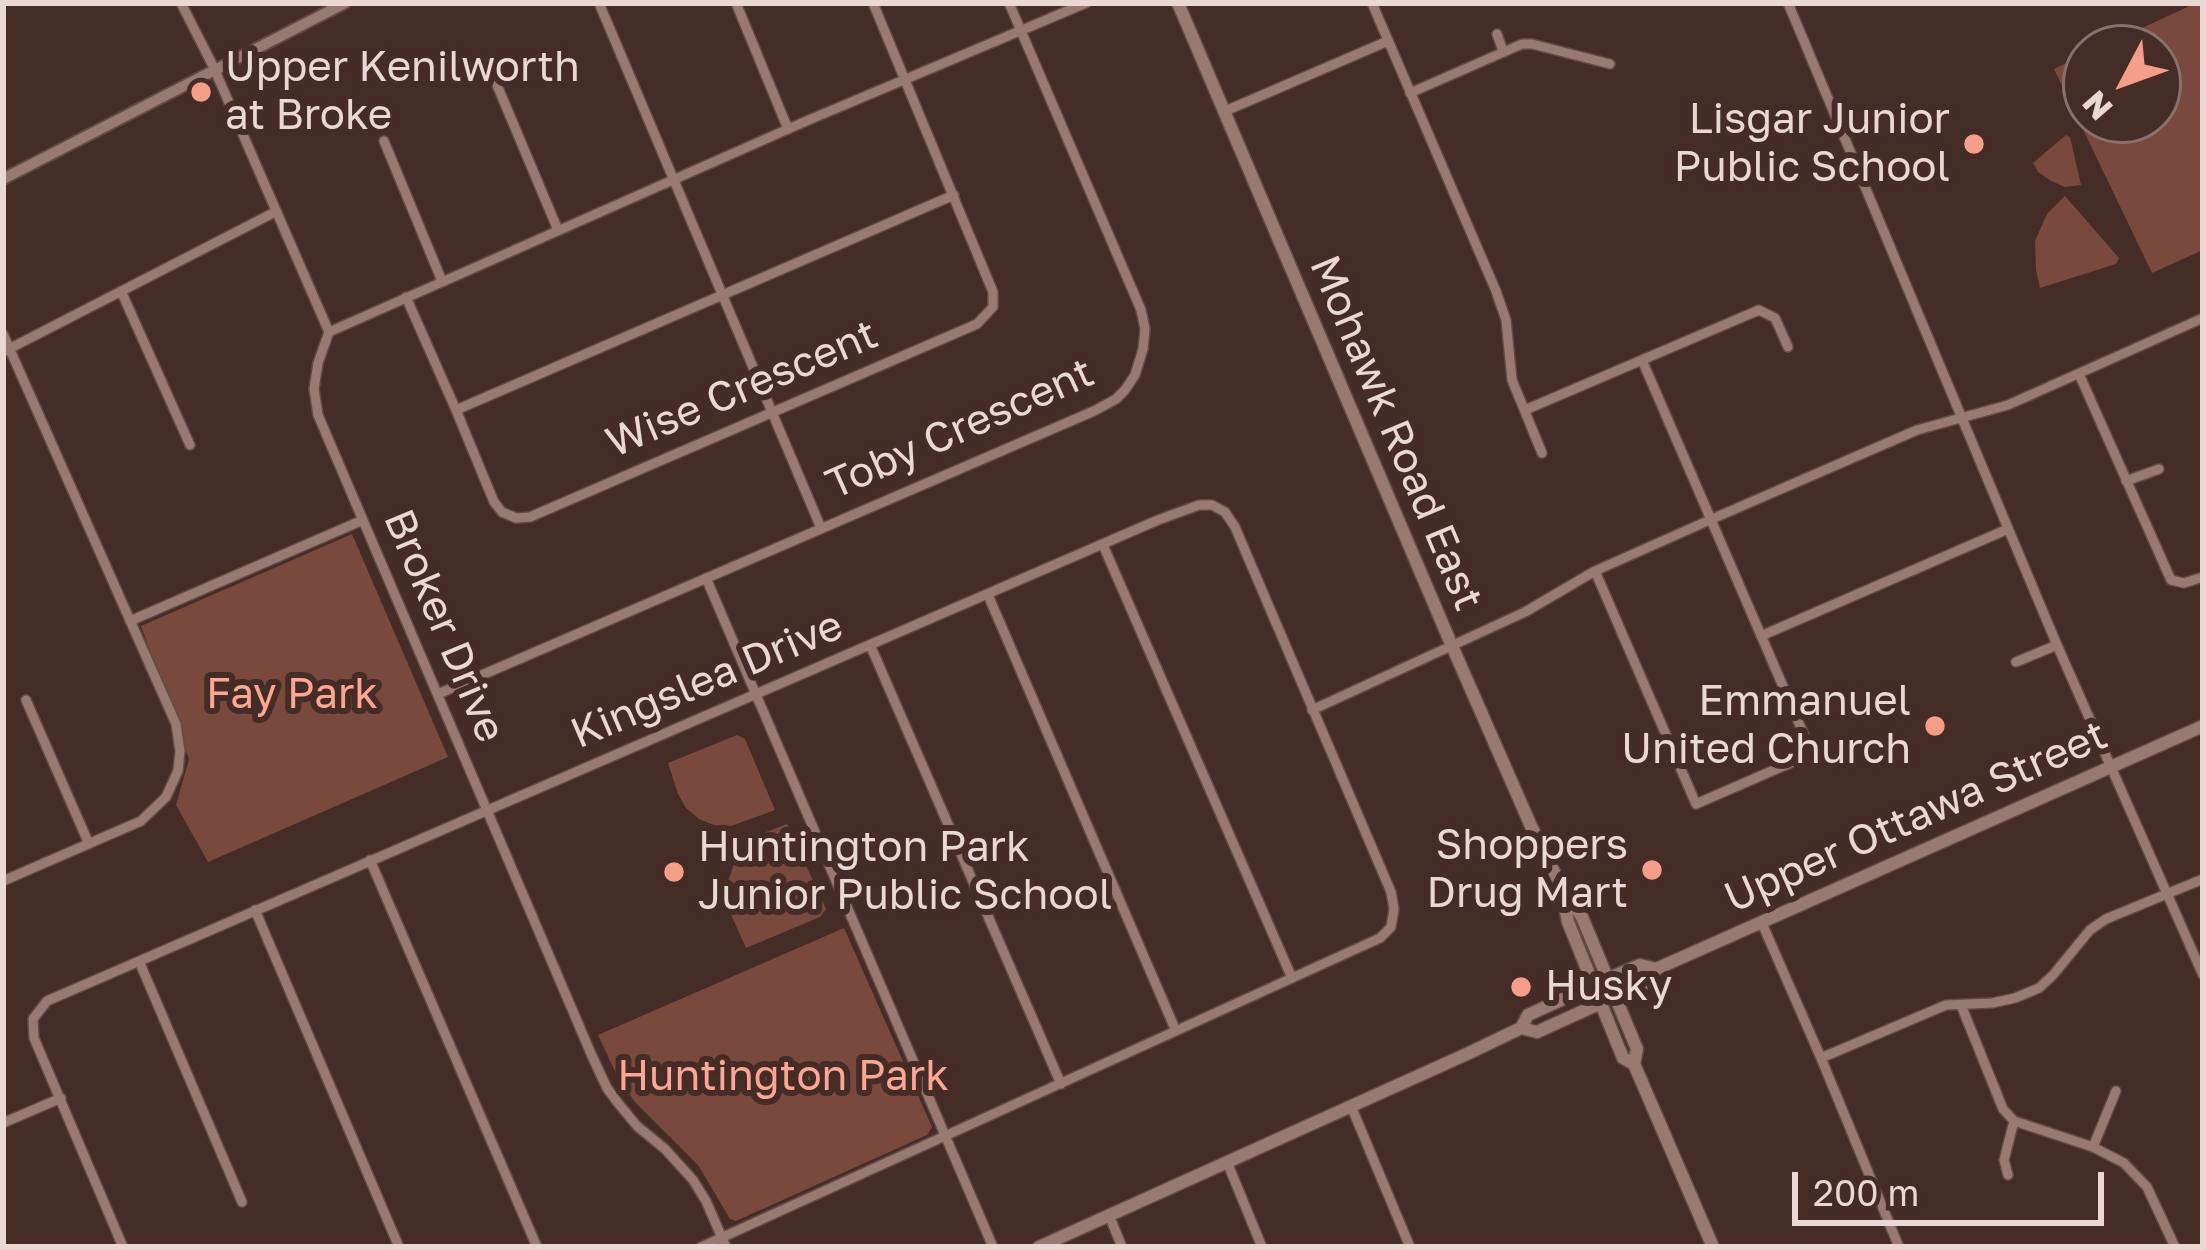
<!DOCTYPE html>
<html>
<head>
<meta charset="utf-8">
<style>
	body { margin:0 }
	#map { position:relative; width:2206px; height:1250px; overflow:hidden; background:#462c26; font-family:"Golos Text",sans-serif }
	canvas { display:block }
	.frame { position:absolute; inset:0; border:6px solid #ead8d4; pointer-events:none }
	.north { position:absolute; left:2062px; top:24px; width:120px; height:120px; box-sizing:border-box; background:#462c26; border:3px solid #88716c; border-radius:50%; rotate:229deg; font-size:33px; font-weight:700; line-height:48px; text-align:center; color:#ead8d4 }
	.north::after { content:''; display:block; margin:auto; width:42px; height:54px; background:#f49e8a; clip-path:polygon(50% 0,100% 100%,50% 72%,0 100%) }
	.scale { position:absolute; left:1792px; top:1172px; width:312px; height:54px; box-sizing:border-box; border:6px solid #ead8d4; border-top:0; padding-left:15px; font-size:36px; line-height:42px; white-space:nowrap; color:#ead8d4; -webkit-text-stroke:9px #462c26; paint-order:stroke }
</style>
</head>
<body>
<div id="map">
<canvas width="2206" height="1250"></canvas>
<div class="frame"></div>
<div class="north">N</div>
<div class="scale">200 m</div>
</div>
<script>
const context = document.querySelector('canvas').getContext('2d');
context.lineJoin = 'round';
function paint(path, color) { context.fillStyle = color; context.fill(path, 'evenodd'); }
const toPath = rows => new Path2D(rows.map(r => 'M' + r).join(''));
function trace(path, color, width, dash) { context.strokeStyle = color; context.lineWidth = width; context.lineCap = dash ? 'butt' : 'round'; context.setLineDash(dash || []); context.stroke(path); }
function label(font, color, halo, rows, align = 'center') {
  context.font = font + ' "Golos Text",sans-serif'; context.lineWidth = 12; context.setLineDash([]); context.textBaseline = 'middle'; context.strokeStyle = halo; context.fillStyle = color; for (const [text, x, y, turn = 0] of rows) {
    context.save(); context.translate(x, y); context.rotate((+turn || 0) * Math.PI / 180); context.textAlign = isNaN(turn) ? turn : align; if (halo) context.strokeText(text, 0, 0); context.fillText(text, 0, 0); context.restore();
  }
}
const green = toPath([
	[2196,3,2203,3,2203,250,2152,273,2054,69,2086,54,2086,120,2158,120,2158,48,2099,48],
	[2066,135,2070,137,2081,185,2065,187,2051,181,2038,172,2033,163],
	[2065,196,2119,258,2116,264,2040,288,2036,270,2035,241,2047,214],
	[352,534,448,757,208,862,176,805,189,759,141,626],
	[737,735,745,739,775,810,731,826,714,825,699,819,686,808,678,794,668,763],
	[787,824,826,909,820,917,746,948,728,908,727,885,734,863,747,845,766,832],
	[844,928,932,1127,927,1135,736,1221,730,1219,698,1165,635,1102,619,1080,598,1035]
]);
const minor = toPath([
	[181,3,213,66,329,332,318,363,314,389,318,415,592,1056,607,1088,618,1103,637,1126,665,1149,693,1180,706,1201,726,1247],
	[599,3,821,528],
	[736,3,788,129],
	[1372,3,1496,291,1506,320,1512,380,1542,453],
	[1788,3,2057,645,2203,975],
	[1497,34,1503,51],
	[497,85,558,230],
	[1410,93,1522,44,1532,44,1610,64],
	[1223,112,1388,41],
	[384,141,442,281],
	[121,291,190,445],
	[406,297,456,410,494,502,502,512,516,518,530,517,977,324,993,307,993,292,873,3],
	[329,332,804,122,1086,3],
	[3,334,176,724,180,751,178,771,166,797,141,821,3,881],
	[3,352,275,212],
	[1642,360,1811,751],
	[2079,374,2171,580,2184,583,2203,577],
	[456,410,954,195],
	[1525,410,1759,310,1775,318,1788,347],
	[2126,481,2159,469],
	[1103,545,1292,978],
	[1595,571,1696,804,1843,740],
	[706,578,993,1247],
	[988,595,1176,1031],
	[130,621,363,520],
	[1761,636,2008,529],
	[871,647,1061,1084],
	[2016,662,2057,645],
	[438,694,1094,411,1116,399,1125,390,1135,375,1143,349,1145,329,1141,310,1009,3],
	[26,700,89,844],
	[1312,710,1525,612,1595,571,1712,519,1917,430,2008,405,2203,318],
	[370,860,537,1247],
	[255,910,399,1247],
	[1761,921,1821,1058,1899,1247],
	[139,961,242,1202],
	[1961,1005,2003,1109,2014,1121,2093,1147,2124,1163,2147,1187,2175,1247],
	[1821,1058,1946,1005,1992,1003,2015,998,2039,988,2053,975,2090,930,2106,919,2203,879],
	[1351,1106,1410,1247],
	[3,1123,61,1098],
	[2093,1147,2116,1091],
	[1227,1162,1262,1247],
	[2008,1175,2004,1160,2014,1121],
	[1109,1215,1122,1247],
	[123,1247,34,1038,33,1019,47,1001,1158,520,1199,505,1212,505,1225,512,1235,527,1391,892,1394,909,1391,927,1380,938,701,1247]
]);
const tertiary = toPath([
	[3,179,345,3]
]);
const secondary = toPath([
	[1178,3,1452,646,1531,826,1561,886,1582,917,1637,1049,1634,1064],
	[1562,893,1568,922,1623,1058,1634,1064,1713,1247],
	[1521,1028,1537,1032,1647,982,1656,969,2203,726],
	[1039,1247,1469,1053,1521,1028,1528,1015,1607,979,1640,965,1656,969]
]);
const markers = [
	[201,92,12,"#f49e8a"],
	[1974,144,12,"#f49e8a"],
	[1935,726,12,"#f49e8a"],
	[1652,870,12,"#f49e8a"],
	[674,872,12,"#f49e8a"],
	[1521,987,12,"#f49e8a"]
];
const poiNames = [
	["Upper Kenilworth",225,68],
	["at Broke",225,116],
	["Lisgar Junior",1950,120,"right"],
	["Public School",1950,168,"right"],
	["Emmanuel",1911,702,"right"],
	["United Church",1911,750,"right"],
	["Shoppers",1628,846,"right"],
	["Drug Mart",1628,894,"right"],
	["Huntington Park",698,848],
	["Junior Public School",698,896],
	["Husky",1545,987]
];
const streetNames = [
	["Wise Crescent",742,389,-23],
	["Toby Crescent",960,429,-24],
	["Mohawk Road East",1396,433,67],
	["Broker Drive",444,626,67],
	["Kingslea Drive",707,680,-23],
	["Upper Ottawa Street",1916,817,-24]
];
const parkNames = [
	["Fay Park",292,695],
	["Huntington Park",783,1077]
];
paint(green, '#79493e');
trace(minor, '#614b45', 12);
trace(tertiary, '#614b45', 14);
trace(secondary, '#614b45', 15);
trace(minor, '#997a72', 9);
trace(tertiary, '#997a72', 10);
trace(secondary, '#997a72', 12);
for (const [x, y, r, color] of markers) { const dot = new Path2D(); dot.arc(x, y, r, 0, 2 * Math.PI); context.fillStyle = color; context.fill(dot); trace(dot, '#462c26', 4.5); }
label('42px', '#ead8d4', '#462c26', poiNames, 'left');
label('42px', '#ead8d4', '#462c26', streetNames);
label('42px', '#fca793', '#462c26', parkNames);
</script>
</body>
</html>
